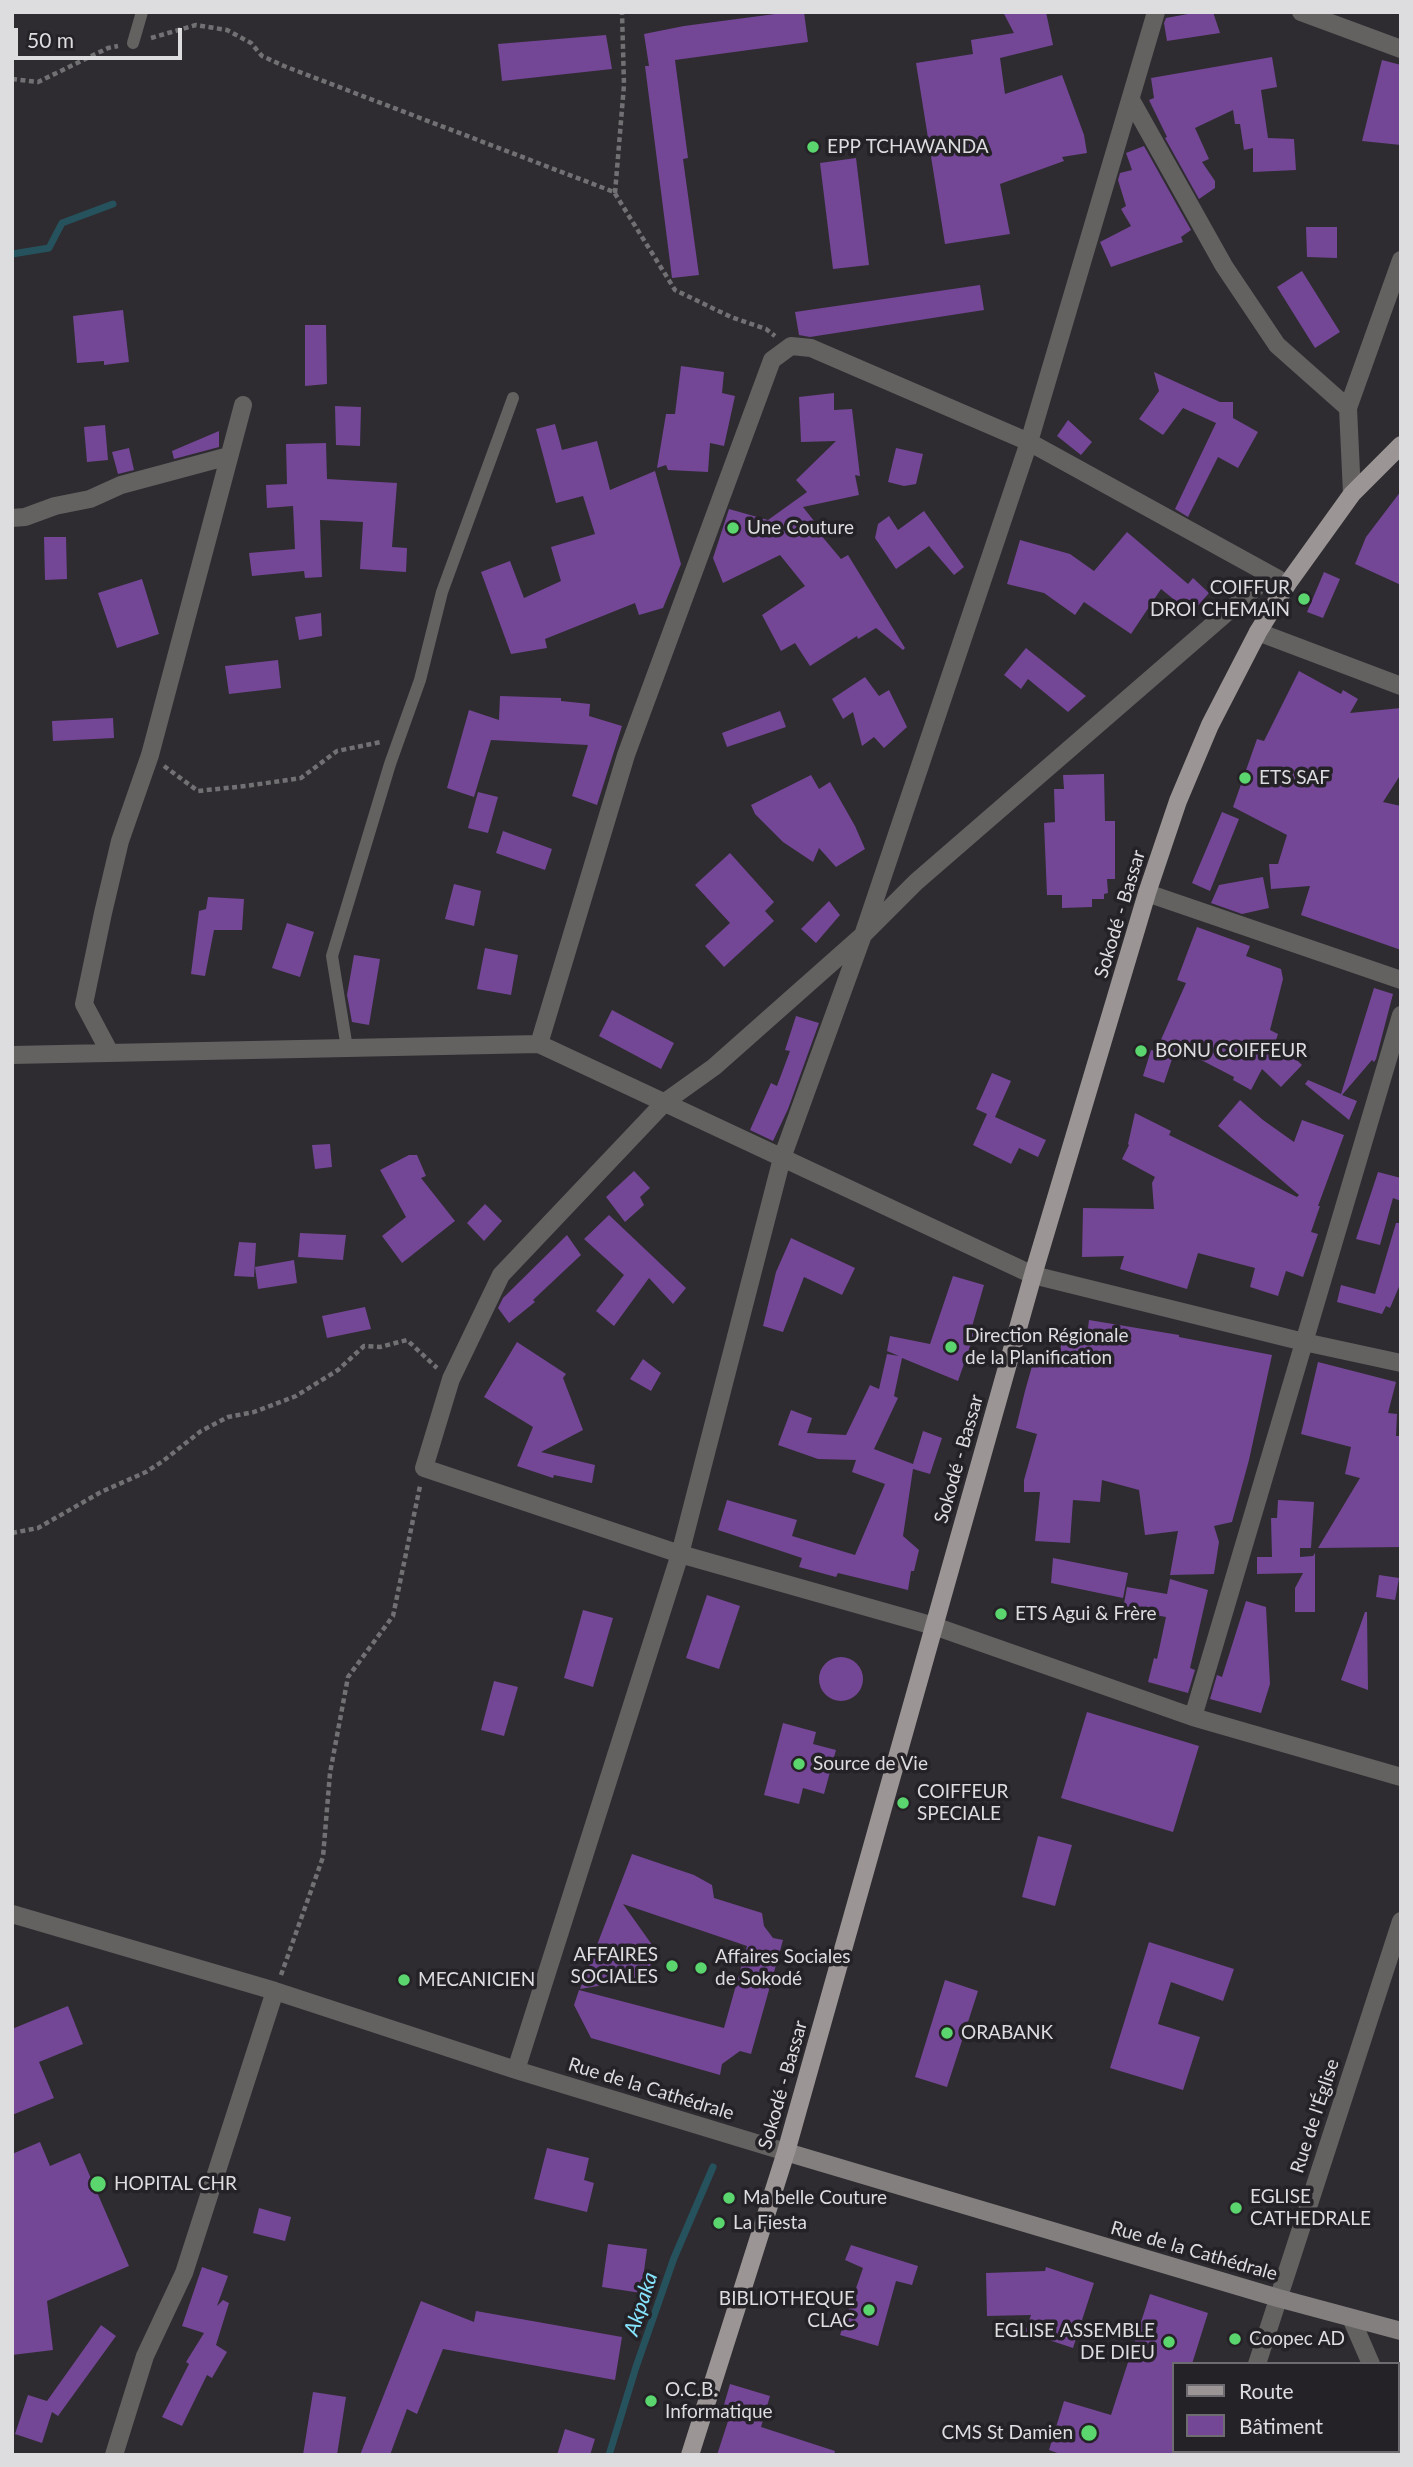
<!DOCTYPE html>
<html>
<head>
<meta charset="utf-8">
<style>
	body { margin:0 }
	#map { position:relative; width:1413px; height:2467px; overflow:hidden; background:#2e2c30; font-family:Lato,sans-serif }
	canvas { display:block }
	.frame { position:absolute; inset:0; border:14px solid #dddcdf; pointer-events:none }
	.legend { position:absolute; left:1172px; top:2362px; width:228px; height:91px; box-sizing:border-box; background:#242226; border:2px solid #6e6c70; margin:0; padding:9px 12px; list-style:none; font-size:21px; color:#dddcdf }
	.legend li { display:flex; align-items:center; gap:14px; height:35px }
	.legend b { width:35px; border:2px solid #6e6c70 }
	.scale { position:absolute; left:14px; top:28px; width:168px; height:32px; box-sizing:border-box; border:4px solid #dddcdf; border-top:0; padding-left:9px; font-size:21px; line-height:24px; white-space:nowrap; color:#dddcdf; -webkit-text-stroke:5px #242226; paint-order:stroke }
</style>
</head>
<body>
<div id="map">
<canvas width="1413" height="2467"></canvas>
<div class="frame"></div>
<ul class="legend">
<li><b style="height:9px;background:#9b9595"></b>Route</li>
<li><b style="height:19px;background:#734696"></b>Bâtiment</li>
</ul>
<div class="scale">50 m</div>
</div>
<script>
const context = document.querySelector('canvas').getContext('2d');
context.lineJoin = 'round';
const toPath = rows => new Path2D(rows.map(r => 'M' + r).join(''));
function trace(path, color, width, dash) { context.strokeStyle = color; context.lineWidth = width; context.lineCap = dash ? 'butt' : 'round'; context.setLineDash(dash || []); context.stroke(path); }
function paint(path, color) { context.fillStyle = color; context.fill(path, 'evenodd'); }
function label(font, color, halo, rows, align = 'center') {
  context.font = font + ' Lato,sans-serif'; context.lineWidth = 7; context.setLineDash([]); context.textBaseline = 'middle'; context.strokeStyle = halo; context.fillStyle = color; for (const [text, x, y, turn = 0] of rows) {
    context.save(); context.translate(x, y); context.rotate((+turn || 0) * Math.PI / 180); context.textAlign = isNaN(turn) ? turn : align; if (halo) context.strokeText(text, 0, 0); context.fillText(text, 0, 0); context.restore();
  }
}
const stream = toPath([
	[12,254,49,248,62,223,113,204],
	[609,2455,636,2367,674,2258,713,2167]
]);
const building = toPath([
	[790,12,804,12,808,42,675,60,688,158,683,159,699,275,672,278,645,66,649,66,644,34,684,26],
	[1003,12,1046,12,1053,45,1000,58,1005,94,1062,75,1084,135,1087,153,1062,157,1064,161,1000,184,1010,234,945,244,916,63,973,54,971,40,1014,33],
	[1199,12,1213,12,1220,33,1167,41,1164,23,1166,18],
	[606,35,612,69,502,81,498,44],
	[1272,57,1277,87,1261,90,1268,138,1294,139,1296,170,1253,172,1253,148,1244,150,1240,124,1235,124,1233,110,1195,128,1209,159,1202,162,1215,181,1215,188,1199,199,1165,138,1167,137,1149,100,1154,98,1151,78],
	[1382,60,1401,65,1401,145,1362,141],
	[1144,146,1191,230,1181,237,1183,242,1111,267,1100,242,1131,226,1121,209,1126,206,1118,180,1120,173,1132,170,1126,153],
	[856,158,869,265,833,269,820,163],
	[1306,227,1337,227,1337,258,1307,257],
	[1302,271,1340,332,1315,348,1277,287],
	[980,285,984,310,810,337,799,335,795,312],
	[123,310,129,362,104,365,104,361,77,363,73,316],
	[305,325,326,325,327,384,305,386],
	[681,366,724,372,722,393,735,396,724,446,710,443,708,472,668,470,666,465,657,468,666,414,675,414],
	[1154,372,1220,402,1233,402,1233,418,1258,432,1238,468,1218,457,1188,517,1175,509,1216,423,1183,408,1163,435,1139,419,1159,391],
	[834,393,834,410,852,409,860,476,855,475,859,495,803,507,818,526,815,528,841,559,848,555,905,648,903,650,876,628,858,639,857,636,810,666,795,643,781,651,762,615,805,586,780,555,723,583,713,558,729,509,768,520,807,492,796,480,836,441,801,442,799,397],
	[335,406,361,407,360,446,336,445],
	[1068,420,1092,442,1081,455,1057,436],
	[555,424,562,450,597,441,610,490,655,471,681,564,663,608,639,615,635,603,545,639,547,648,511,654,481,572,510,561,524,598,561,581,551,547,595,534,583,496,556,503,536,429],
	[105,425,108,460,87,462,84,427],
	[219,431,219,447,174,459,172,451],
	[326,443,327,479,397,483,392,547,407,548,406,572,360,569,363,522,320,520,322,577,305,578,304,571,252,576,249,553,295,549,293,506,267,508,266,485,287,484,286,444],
	[129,448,134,470,118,474,112,452],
	[896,448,923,454,916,484,904,486,888,482],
	[1401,491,1401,585,1355,564,1366,537],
	[924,511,964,567,954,575,929,546,896,569,875,538,878,524,889,516,898,530],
	[1127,532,1188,584,1193,578,1209,593,1193,611,1184,604,1182,606,1161,589,1131,634,1084,602,1075,615,1044,593,1007,584,1020,540,1070,554,1094,571],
	[44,537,66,537,67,579,45,580],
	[1324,572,1340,579,1323,618,1307,612],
	[142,579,159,634,117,648,98,593],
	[321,613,322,636,299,640,295,617],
	[1026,648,1086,696,1068,712,1028,679,1021,689,1004,675],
	[278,660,281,688,229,694,225,666],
	[1299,671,1341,694,1343,690,1358,699,1350,713,1401,708,1401,774,1383,802,1401,806,1401,950,1301,915,1310,886,1271,889,1269,864,1278,864,1287,835,1233,807,1257,739,1264,741],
	[865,677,879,696,889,690,907,727,884,748,874,737,862,746,853,712,843,719,832,699],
	[500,696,561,698,561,701,590,704,589,716,622,726,597,805,572,796,588,745,491,740,474,797,447,788,469,710,499,720],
	[780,711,786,727,727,747,722,733],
	[113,718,114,738,53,741,52,721],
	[1104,774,1105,821,1115,821,1115,879,1107,879,1108,893,1104,894,1104,899,1092,899,1092,907,1062,908,1062,895,1047,895,1044,823,1055,822,1054,789,1064,789,1063,775],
	[811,775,819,789,830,782,855,826,865,849,836,867,819,848,813,862,783,842,755,814,751,805],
	[478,792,498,797,488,833,468,828],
	[1222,812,1239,819,1210,891,1192,883],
	[503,831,552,849,545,870,496,853],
	[730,853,774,902,765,911,774,921,724,967,705,946,730,923,695,885],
	[1263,877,1269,908,1242,914,1211,903,1219,885],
	[454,884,481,891,474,926,445,919],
	[208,897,244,899,242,930,214,930,205,976,191,974,199,911,206,909],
	[829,901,840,915,816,943,801,929],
	[287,923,314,932,300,977,272,968],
	[1197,927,1250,946,1246,956,1281,969,1283,979,1270,1030,1278,1034,1276,1040,1302,1065,1281,1087,1262,1069,1251,1090,1233,1080,1234,1077,1176,1047,1164,1083,1143,1076,1151,1050,1156,1051,1186,983,1177,980],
	[485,948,518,955,511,995,477,989],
	[354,955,380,959,369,1025,352,1022,347,995],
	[1374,988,1393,994,1376,1059,1374,1062,1372,1060,1342,1095,1357,1101,1349,1120,1305,1084,1308,1080,1341,1094],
	[612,1010,674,1043,661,1069,599,1036],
	[796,1016,819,1023,788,1109,773,1141,750,1130,771,1083,777,1086,790,1051,785,1050],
	[992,1073,1011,1081,995,1117,1046,1140,1038,1157,1019,1148,1011,1164,973,1145,987,1114,976,1109],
	[1240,1100,1263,1120,1294,1142,1302,1120,1344,1135,1318,1206,1320,1206,1311,1232,1318,1234,1303,1277,1286,1271,1278,1296,1250,1287,1255,1268,1198,1253,1187,1289,1120,1269,1124,1256,1082,1257,1083,1208,1154,1209,1152,1183,1155,1177,1122,1159,1129,1145,1128,1144,1135,1113,1171,1131,1169,1135,1297,1197,1299,1195,1218,1126],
	[330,1144,332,1167,315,1169,312,1145],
	[409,1155,417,1155,426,1176,421,1178,455,1221,402,1263,382,1236,406,1217,380,1170],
	[634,1171,650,1188,640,1197,644,1205,625,1222,606,1197],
	[1378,1172,1401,1178,1401,1201,1393,1198,1380,1245,1356,1239],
	[485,1204,502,1221,484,1241,467,1223],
	[609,1215,686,1288,673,1304,649,1278,614,1326,596,1311,624,1275,584,1239],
	[1396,1223,1401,1223,1401,1282,1390,1308,1386,1306,1382,1314,1337,1302,1341,1285,1375,1294],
	[300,1233,346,1235,343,1260,298,1257],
	[567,1235,581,1255,533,1300,535,1302,509,1323,498,1308,503,1298],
	[791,1238,855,1268,842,1295,804,1277,783,1332,763,1326,776,1272],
	[239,1242,256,1243,254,1277,234,1276],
	[294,1260,297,1283,258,1289,255,1267],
	[953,1276,984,1285,971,1330,975,1332,958,1381,902,1358,894,1396,898,1398,874,1449,913,1464,923,1431,942,1438,930,1474,913,1469,903,1536,919,1550,914,1571,911,1571,908,1590,838,1573,836,1577,799,1567,802,1558,718,1530,727,1500,797,1520,792,1536,855,1555,885,1484,852,1472,856,1460,818,1459,778,1445,791,1410,812,1418,807,1433,846,1435,870,1385,879,1389,887,1354,899,1356,887,1351,890,1336,930,1344],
	[365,1307,371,1329,327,1338,322,1316],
	[1089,1320,1179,1335,1179,1337,1272,1355,1249,1460,1232,1522,1214,1526,1219,1542,1214,1574,1170,1575,1178,1531,1145,1535,1139,1490,1102,1480,1100,1502,1073,1500,1070,1543,1035,1541,1040,1492,1024,1492,1024,1480,1037,1434,1016,1428,1025,1391,1036,1352,1057,1359,1066,1329,1087,1336],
	[517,1342,566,1374,563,1378,583,1430,541,1452,595,1465,592,1483,554,1475,553,1478,517,1466,533,1427,484,1397],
	[643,1359,661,1373,651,1391,630,1379],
	[1318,1362,1396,1382,1388,1413,1397,1414,1396,1436,1401,1436,1401,1547,1318,1548,1360,1478,1345,1474,1351,1447,1301,1434],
	[1278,1500,1314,1502,1311,1548,1300,1548,1300,1557,1313,1556,1315,1553,1315,1612,1295,1612,1295,1588,1303,1573,1257,1574,1257,1557,1272,1557,1271,1518,1277,1518],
	[1053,1558,1128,1573,1123,1598,1051,1583],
	[1379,1575,1399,1578,1395,1600,1376,1597],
	[1170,1579,1208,1590,1190,1668,1195,1670,1188,1693,1148,1682,1154,1658,1157,1659,1166,1617,1123,1609,1127,1587,1167,1594],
	[707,1595,740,1606,719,1669,686,1658],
	[1246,1601,1266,1607,1270,1684,1261,1713,1210,1699,1217,1675,1222,1677],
	[583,1610,613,1618,593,1687,564,1678],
	[1365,1612,1367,1612,1368,1690,1341,1680],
	'819 1679a22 22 0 1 1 44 0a22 22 0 1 1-44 0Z',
	[494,1681,518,1687,504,1736,481,1730],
	[1087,1712,1199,1746,1173,1832,1061,1798],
	[783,1723,816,1732,813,1744,836,1750,824,1794,803,1788,799,1804,764,1795],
	[1038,1836,1072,1845,1055,1906,1022,1897],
	[632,1854,694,1875,712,1885,714,1898,762,1913,764,1926,773,1938,783,1940,751,2054,740,2051,722,2064,720,2075,591,2038,574,2005,579,1990,724,2028,747,1946,623,1904,655,1949,647,1978,580,1989],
	[1149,1942,1234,1969,1223,2001,1171,1982,1158,2024,1200,2037,1183,2090,1110,2068],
	[945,1980,978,1991,947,2087,915,2077],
	[68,2006,83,2044,39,2062,54,2098,12,2115,12,2029],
	[40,2142,50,2166,80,2153,129,2266,47,2301,53,2350,12,2355,12,2154],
	[547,2148,589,2158,584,2180,594,2183,587,2212,534,2199],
	[259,2208,291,2217,285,2241,253,2233],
	[608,2244,647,2249,641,2293,602,2287],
	[851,2245,918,2266,912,2285,896,2281,878,2346,840,2335,863,2268,845,2260],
	[202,2267,228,2276,217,2306,223,2300,229,2303,216,2345,227,2352,212,2378,207,2375,182,2426,162,2417,189,2364,186,2362,204,2333,182,2326],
	[1046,2267,1094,2283,1073,2348,1025,2332,1031,2315,987,2316,986,2273,1045,2271],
	[1150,2294,1208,2313,1192,2364,1173,2364,1173,2455,1063,2455,1049,2450,1064,2401,1111,2415],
	[421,2301,474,2322,476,2311,622,2337,615,2380,443,2349,417,2414,407,2409,390,2455,360,2455],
	[101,2325,116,2336,58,2416,52,2412,42,2443,15,2434,28,2395,47,2401],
	[730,2384,770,2396,761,2427,835,2451,834,2455,717,2455,729,2418,721,2415],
	[313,2392,346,2397,337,2455,303,2455],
	[565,2429,595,2439,590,2455,557,2455]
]);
const path = toPath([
	[151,38,196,25,227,30,251,43,262,56,284,66,614,192,675,290,731,317,766,329,775,336],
	[12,79,38,82,108,48,118,46],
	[615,193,624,85,622,12],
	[164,766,198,791,246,786,301,778,337,751,381,742],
	[12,1533,38,1528,101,1492,146,1472,163,1461,201,1431,228,1417,254,1412,296,1396,338,1370,364,1346,380,1347,407,1340,437,1368],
	[281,1975,323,1857,330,1773,348,1677,393,1616,420,1486]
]);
const lane = toPath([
	[133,43,142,12],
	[347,1048,332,956,390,764,420,680,442,592,513,398]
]);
const street = toPath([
	[1301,12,1401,49],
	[1131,100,1224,266,1277,345,1348,408],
	[1352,494,1348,408,1401,260],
	[12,518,25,517,55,506,90,499,121,485,229,456],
	[1269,576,916,882,863,935,714,1067,665,1102,501,1275,451,1379,424,1468,680,1554,934,1626,1193,1717,1401,1777],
	[1258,632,1401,686],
	[1147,893,1401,980],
	[539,1044,626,755,772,360,791,346,811,348,1029,442,1278,579],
	[110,1053,84,1004,103,913,120,841,150,755,243,405],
	[12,1055,539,1044,1033,1275,1304,1342,1401,1363],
	[1193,1717,1401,1015],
	[12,1914,275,1991,516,2070,786,2152],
	[516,2070,680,1554,782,1158,863,935,1029,442,1156,12],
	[1351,2318,1371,2364],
	[1257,2364,1401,1921],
	[1397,2423,1401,2431],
	[114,2455,145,2356,184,2273,275,1991],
	[1229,2455,1230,2451]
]);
const secondary = toPath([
	[786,2152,1278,2298,1401,2331]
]);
const primary = toPath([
	[690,2455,786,2152,1033,1275,1147,893,1178,801,1210,725,1258,632,1288,583,1352,494,1401,445]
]);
const markers = [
	[813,147,7,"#5bd56d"],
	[733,528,7,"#5bd56d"],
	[1304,599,7,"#5bd56d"],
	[1245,778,7,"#5bd56d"],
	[1141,1051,7,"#5bd56d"],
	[951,1347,7,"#5bd56d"],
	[1001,1614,7,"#5bd56d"],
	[799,1764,7,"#5bd56d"],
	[903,1803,7,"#5bd56d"],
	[672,1966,7,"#5bd56d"],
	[701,1968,7,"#5bd56d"],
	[404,1980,7,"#5bd56d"],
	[947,2033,7,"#5bd56d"],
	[98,2184,9,"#5bd56d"],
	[729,2198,7,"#5bd56d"],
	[1236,2208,7,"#5bd56d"],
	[719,2223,7,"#5bd56d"],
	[869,2310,7,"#5bd56d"],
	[1235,2339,7,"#5bd56d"],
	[1169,2342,7,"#5bd56d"],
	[651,2401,7,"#5bd56d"],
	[1089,2433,9,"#5bd56d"]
];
const poiNames = [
	["EPP TCHAWANDA",827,147],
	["Une Couture",747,528],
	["COIFFUR",1290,588,"right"],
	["DROI CHEMAIN",1290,610,"right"],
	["ETS SAF",1259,778],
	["BONU COIFFEUR",1155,1051],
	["Direction Régionale",965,1336],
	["de la Planification",965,1358],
	["ETS Agui & Frère",1015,1614],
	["Source de Vie",813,1764],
	["COIFFEUR",917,1792],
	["SPECIALE",917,1814],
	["AFFAIRES",658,1955,"right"],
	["SOCIALES",658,1977,"right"],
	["Affaires Sociales",715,1957],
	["de Sokodé",715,1979],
	["MECANICIEN",418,1980],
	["ORABANK",961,2033],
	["HOPITAL CHR",114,2184],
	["EGLISE",1250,2197],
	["CATHEDRALE",1250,2219],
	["Ma belle Couture",743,2198],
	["La Fiesta",733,2223],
	["BIBLIOTHEQUE",855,2299,"right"],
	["CLAC",855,2321,"right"],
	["EGLISE ASSEMBLE",1155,2331,"right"],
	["DE DIEU",1155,2353,"right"],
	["Coopec AD",1249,2339],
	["O.C.B.",665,2390],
	["Informatique",665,2412],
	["CMS St Damien",1073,2433,"right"]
];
const streetNames = [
	["Sokodé - Bassar",1120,914,-73],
	["Sokodé - Bassar",959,1459,-74],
	["Sokodé - Bassar",783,2085,-74],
	["Rue de la Cathédrale",651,2089,17],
	["Rue de l'Église",1315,2116,-72],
	["Rue de la Cathédrale",1194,2251,16]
];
const waterNames = [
	["Akpaka",641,2304,-72]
];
trace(stream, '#26525d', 7);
paint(building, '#734696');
trace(path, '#717073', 4.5, [5, 3.5]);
trace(lane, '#646161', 12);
trace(street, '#646161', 18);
trace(secondary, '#837f7f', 18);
trace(primary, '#9b9595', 18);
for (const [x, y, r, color] of markers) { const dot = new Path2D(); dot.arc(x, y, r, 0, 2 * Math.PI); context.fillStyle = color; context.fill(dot); trace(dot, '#242226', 2.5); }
label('19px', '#dddcdf', '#242226', poiNames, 'left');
label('19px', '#dddcdf', '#242226', streetNames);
label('italic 21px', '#86e4fe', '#242226', waterNames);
</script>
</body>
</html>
